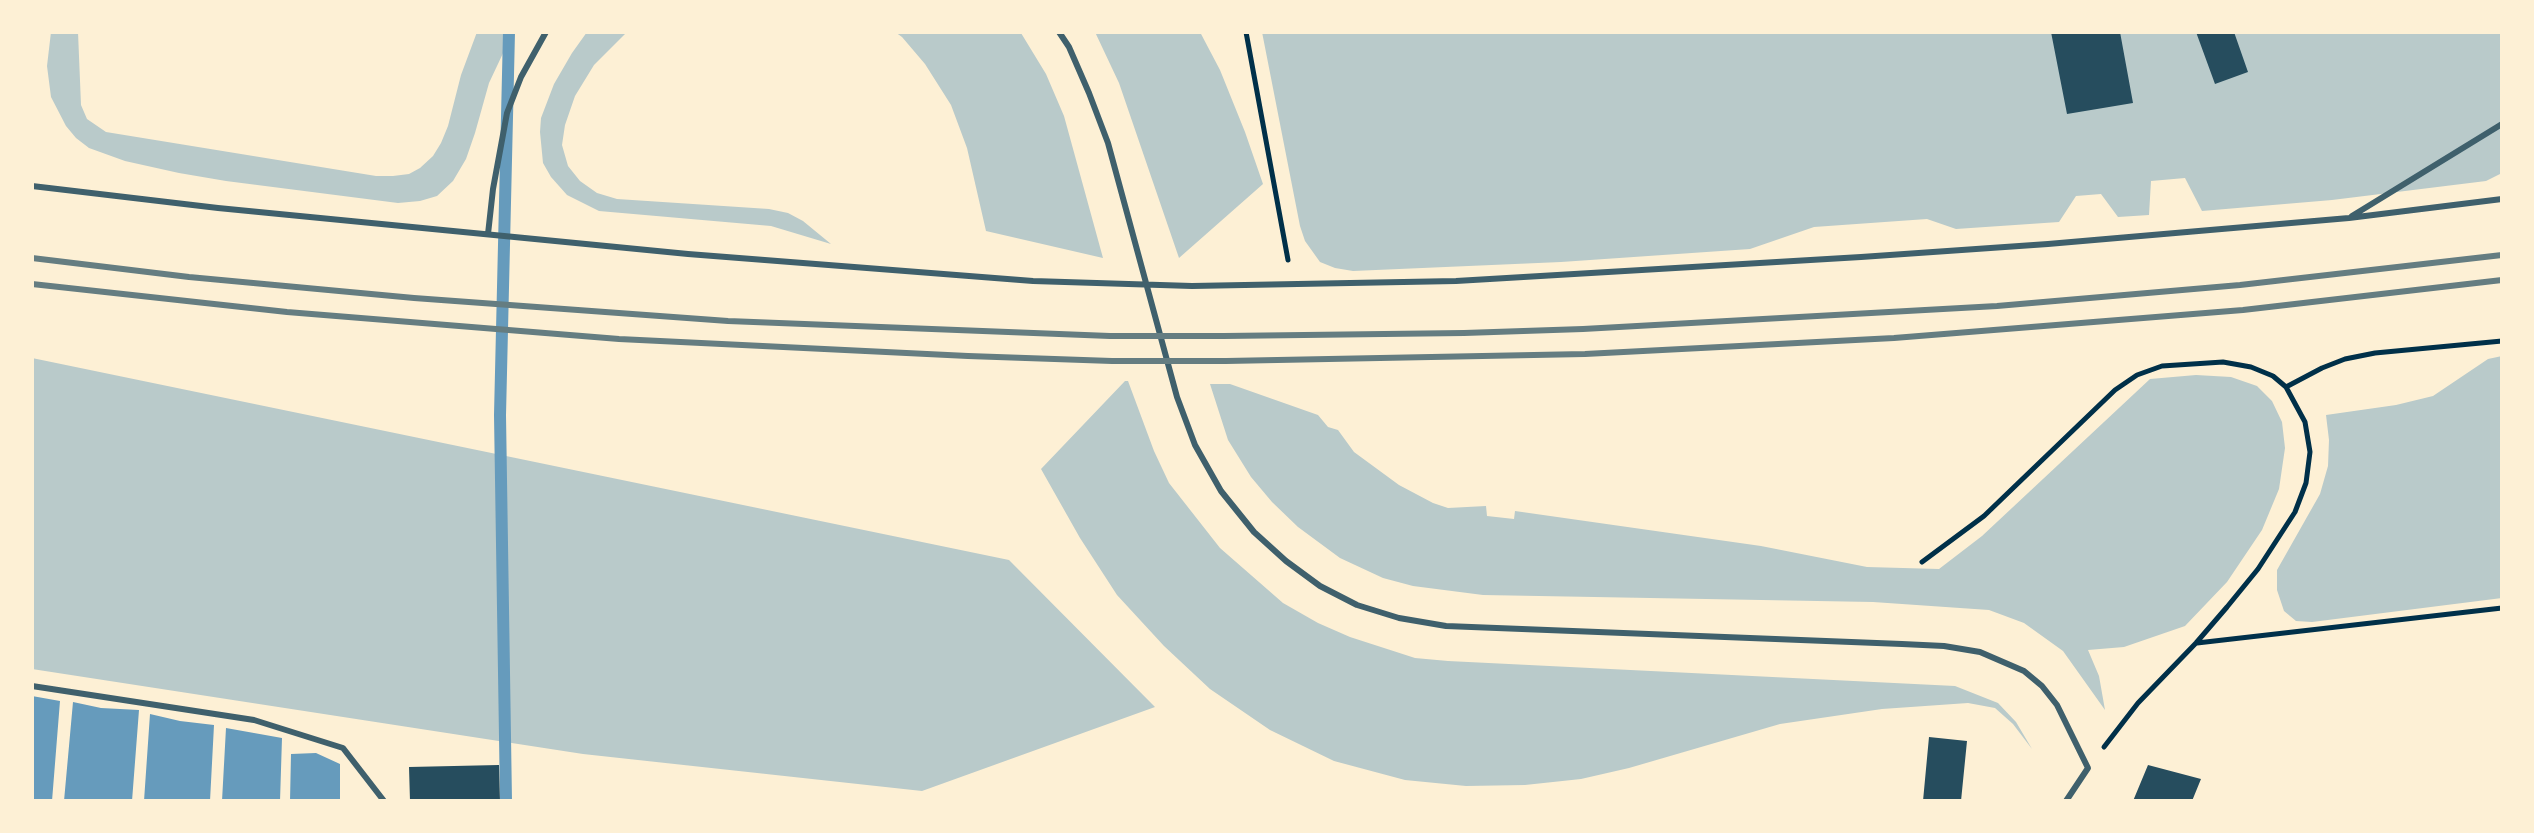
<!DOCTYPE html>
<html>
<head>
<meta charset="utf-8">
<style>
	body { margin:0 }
	#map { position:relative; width:2534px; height:833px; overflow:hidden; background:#fdf0d5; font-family:Karla,sans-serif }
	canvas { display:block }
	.frame { position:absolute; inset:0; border:34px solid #fdf0d5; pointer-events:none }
</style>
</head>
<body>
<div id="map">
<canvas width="2534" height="833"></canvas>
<div class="frame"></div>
</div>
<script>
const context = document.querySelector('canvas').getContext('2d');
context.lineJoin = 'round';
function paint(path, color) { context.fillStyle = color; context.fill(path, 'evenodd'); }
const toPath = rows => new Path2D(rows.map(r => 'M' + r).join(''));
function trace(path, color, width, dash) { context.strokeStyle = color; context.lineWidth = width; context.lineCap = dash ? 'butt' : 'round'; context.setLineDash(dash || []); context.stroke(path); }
const green = toPath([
	[51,32,78,32,81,105,87,119,106,132,376,176,393,176,409,174,420,168,433,156,441,143,448,126,461,75,477,32,513,32,489,83,475,133,466,159,453,181,437,196,420,201,398,203,226,181,179,173,125,161,89,148,76,138,66,126,51,97,47,66],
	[587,32,627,32,594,65,575,96,565,125,562,145,568,166,580,181,597,193,617,199,769,209,788,213,803,221,831,244,771,226,599,211,567,195,551,177,543,163,540,132,541,118,554,84,572,53],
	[895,32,1021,33,1046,74,1064,116,1103,258,986,231,967,148,951,105,925,64,902,37],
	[1095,32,1200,32,1220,70,1245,132,1263,184,1179,258,1119,83],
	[1262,32,2502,32,2502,173,2486,181,2332,200,2202,211,2185,178,2151,181,2149,215,2118,217,2101,194,2076,196,2059,222,1956,229,1927,219,1814,227,1750,249,1561,262,1353,271,1335,268,1320,262,1305,241,1300,226],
	[2502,356,2502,598,2312,622,2296,621,2284,611,2277,590,2277,570,2320,494,2328,466,2329,440,2326,415,2396,405,2433,396,2488,359],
	[32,358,1009,560,1155,707,922,791,583,754,32,669],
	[2196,375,2231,377,2257,386,2272,401,2282,422,2285,448,2279,489,2262,530,2227,582,2185,626,2124,647,2088,650,2099,676,2105,710,2063,651,2024,623,1989,610,1873,602,1483,595,1413,586,1383,578,1340,558,1298,527,1272,502,1251,477,1228,440,1210,384,1230,384,1318,415,1328,427,1338,430,1354,452,1399,485,1433,503,1448,508,1486,506,1487,516,1514,519,1515,511,1761,546,1867,567,1939,569,1982,536,2150,379],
	[1125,381,1128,381,1154,451,1169,483,1220,548,1283,603,1318,623,1350,637,1415,658,1448,661,1955,686,1998,703,2016,722,2032,749,2013,724,1995,708,1968,703,1882,709,1780,724,1629,768,1581,779,1525,785,1466,786,1405,780,1334,761,1270,730,1210,689,1164,646,1117,595,1080,538,1041,469]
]);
const water = toPath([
	[32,696,60,701,52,801,32,801],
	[73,702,101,708,139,710,132,801,64,801],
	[150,714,180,721,214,725,210,801,144,801],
	[226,728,282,738,280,801,222,801],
	[316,753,340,764,340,801,290,801,291,754]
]);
const stream = toPath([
	[506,801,500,415,509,32]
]);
const building = toPath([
	[2051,32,2120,32,2133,103,2067,114],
	[2196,32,2234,32,2248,72,2215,84],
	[1929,737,1967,741,1961,801,1923,801],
	[499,765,500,801,410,801,409,767],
	[2148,765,2201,779,2192,801,2133,801]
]);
const path = toPath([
	[1246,32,1288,260],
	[2286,387,2322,368,2345,359,2375,353,2502,341],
	[1922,562,1984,516,2115,390,2137,375,2162,366,2223,362,2251,367,2273,376,2286,387,2305,422,2310,452,2306,483,2295,512,2258,569,2227,607,2196,643,2138,703,2104,747],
	[2197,643,2502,608]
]);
const service = toPath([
	[1059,32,1069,47,1089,93,1108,143,1177,397,1195,445,1221,491,1254,532,1286,561,1320,586,1357,605,1399,618,1446,626,1902,644,1944,646,1980,652,2024,671,2042,686,2057,705,2088,768,2066,801],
	[32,186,218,208,688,254,1033,281,1192,286,1456,281,1861,257,2048,244,2349,218,2502,199],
	[2352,216,2502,124],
	[488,234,493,189,507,113,521,77,546,32],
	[32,686,254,720,343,748,384,801]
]);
const rail = toPath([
	[32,258,189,277,414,298,728,321,1110,336,1224,336,1464,333,1583,329,1997,306,2240,285,2502,255],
	[32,284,287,312,619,339,968,356,1112,361,1226,361,1585,354,1894,338,2243,310,2502,280]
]);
paint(green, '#b9caca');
paint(water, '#669bbc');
trace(stream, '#669bbc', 12);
paint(building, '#264d5e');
trace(path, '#003049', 5);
trace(service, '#3f606c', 6);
trace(rail, '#657d81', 6);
</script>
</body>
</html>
